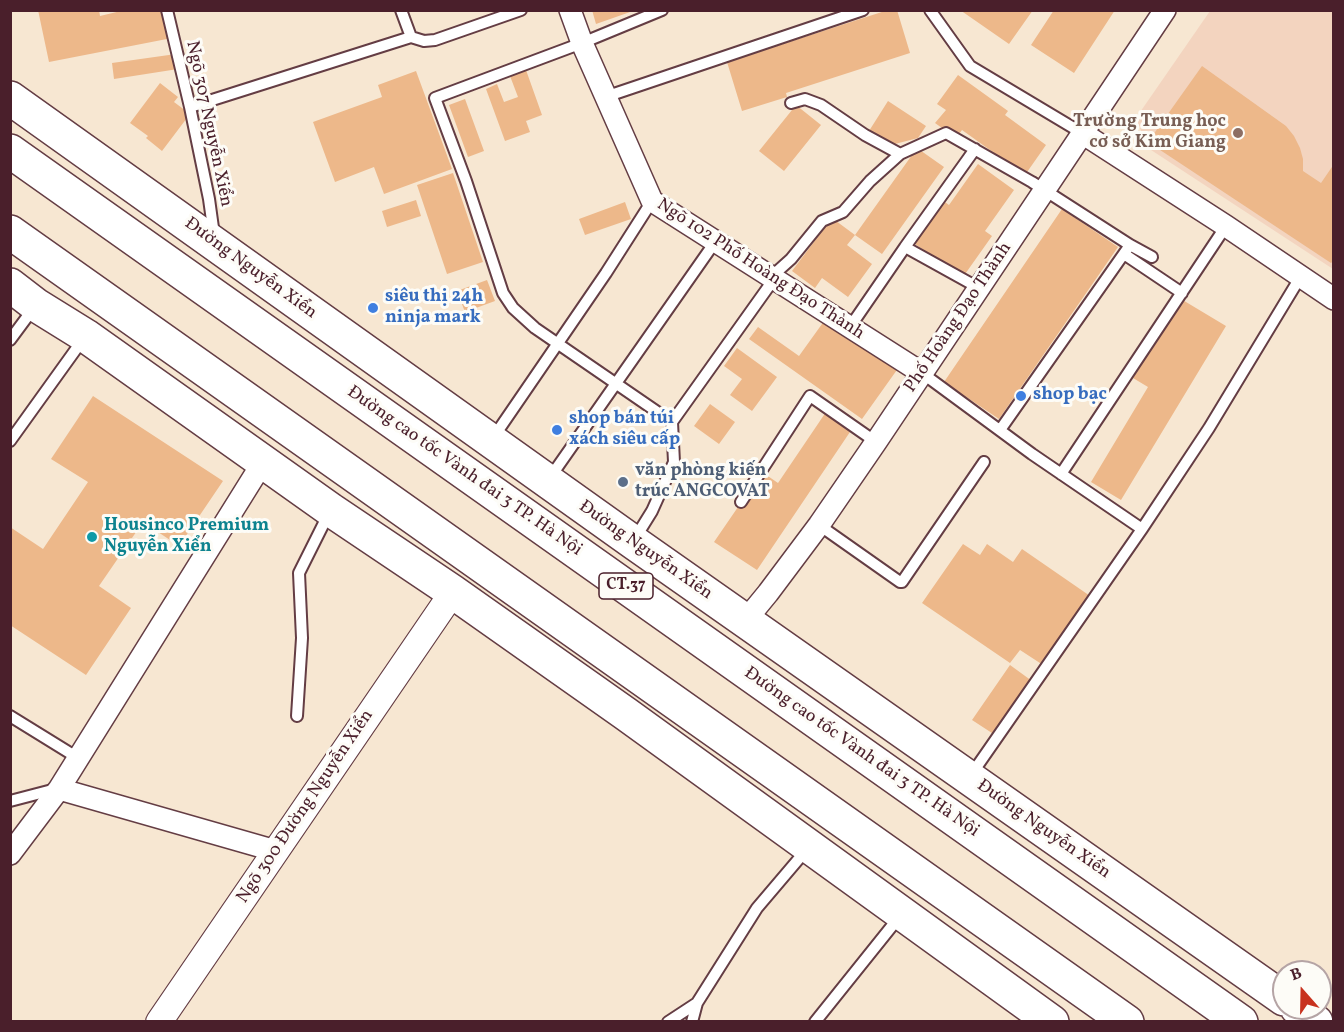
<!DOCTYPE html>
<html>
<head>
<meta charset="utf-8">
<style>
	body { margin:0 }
	#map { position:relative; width:1344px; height:1032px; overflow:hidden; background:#f7e7d2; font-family:Vollkorn,serif }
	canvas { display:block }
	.frame { position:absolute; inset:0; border:12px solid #4a1f2b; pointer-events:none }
	.north { position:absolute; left:1272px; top:960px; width:60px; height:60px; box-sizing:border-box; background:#fdfcf7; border:2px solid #b5a4a5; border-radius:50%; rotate:340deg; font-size:16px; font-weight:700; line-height:24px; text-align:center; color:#4a1f2b }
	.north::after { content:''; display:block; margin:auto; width:21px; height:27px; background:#c8321e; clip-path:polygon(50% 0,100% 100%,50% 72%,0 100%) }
</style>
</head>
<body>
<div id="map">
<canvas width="1344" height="1032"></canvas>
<div class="frame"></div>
<div class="north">B</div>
</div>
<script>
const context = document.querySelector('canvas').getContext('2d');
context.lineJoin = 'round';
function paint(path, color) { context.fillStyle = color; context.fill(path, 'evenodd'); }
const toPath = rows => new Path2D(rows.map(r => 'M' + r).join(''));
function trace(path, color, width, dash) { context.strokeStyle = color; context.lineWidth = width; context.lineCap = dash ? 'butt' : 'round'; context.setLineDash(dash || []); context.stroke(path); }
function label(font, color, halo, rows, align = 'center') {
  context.font = font + ' Vollkorn,serif'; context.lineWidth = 6; context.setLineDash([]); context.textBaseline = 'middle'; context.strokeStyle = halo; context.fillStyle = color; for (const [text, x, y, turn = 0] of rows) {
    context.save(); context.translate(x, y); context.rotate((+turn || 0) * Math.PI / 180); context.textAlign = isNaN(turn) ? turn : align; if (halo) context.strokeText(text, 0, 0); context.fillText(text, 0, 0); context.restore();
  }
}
const built = toPath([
	[1210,11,1333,11,1333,269,1148,148,1136,118]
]);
const building = toPath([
	[38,10,99,10,100,16,125,10,167,10,172,38,49,62],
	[592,10,633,10,633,11,596,24],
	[888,10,897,10,910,53,786,93,787,97,742,111,727,62],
	[960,10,1033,10,1009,44],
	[1054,10,1115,10,1074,73,1031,45],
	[176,54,178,69,114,79,112,63],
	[1202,66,1286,126,1294,136,1300,148,1303,159,1303,171,1321,183,1334,164,1334,260,1331,263,1148,142],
	[526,70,542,115,526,121,530,132,505,141,486,89,497,84,504,102,518,97,510,76],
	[416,71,452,169,384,194,374,167,335,182,313,122,382,97,378,85],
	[958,75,1008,111,1005,115,1046,145,1025,175,962,130,956,138,935,123,946,110,937,104],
	[160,83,178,97,174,102,190,114,162,151,146,138,148,136,130,123],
	[465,99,484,151,468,157,449,105],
	[888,101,926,126,918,138,891,145,869,131],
	[796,105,821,125,784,171,759,151],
	[917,148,944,167,882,254,855,235],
	[978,164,1014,190,985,231,992,236,963,277,912,242,942,200,949,205],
	[453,173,483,262,447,274,417,185],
	[416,200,421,216,387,227,382,211],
	[625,202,631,219,585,235,579,219],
	[1062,209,1118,247,999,419,944,382],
	[832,218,855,235,847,245,872,264,848,297,822,278,815,288,792,271],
	[487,280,495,301,465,312,457,291],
	[1181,299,1226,326,1121,500,1091,482,1148,387,1133,378],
	[827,317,899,367,862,419,749,339,758,327,799,356],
	[737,348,777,377,752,411,730,395,742,379,724,366],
	[93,396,223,481,179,546,143,522,99,586,131,608,86,675,10,625,10,527,43,549,88,482,51,459],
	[710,404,735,422,719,444,694,426],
	[826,412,852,429,757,570,714,542,762,472,778,483],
	[963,544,980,555,987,544,1013,562,1022,549,1093,598,1043,665,1020,650,1010,663,922,603],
	[1010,665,1032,681,995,735,972,720]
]);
const service = toPath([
	[167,10,190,107,209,199,214,235],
	[401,10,411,37],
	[662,10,582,43,435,98,466,181,503,293,513,308,535,328,672,422],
	[930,10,970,66,1082,133],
	[605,97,863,10],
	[791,103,805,99,821,105,865,135,900,154],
	[190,107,411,37,424,41,435,40,521,10],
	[975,149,905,247,979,288],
	[1124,254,1182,293],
	[771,277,791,259,822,221,843,212,870,181,900,154,946,133,1032,182,1130,245,1152,257],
	[850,327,905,247],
	[10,340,33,309],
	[922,373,1032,454,1142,529],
	[1000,430,1130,245],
	[493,438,606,273,652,201],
	[10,441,84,338],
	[1061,474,1226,226],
	[549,479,715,242],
	[741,502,810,396,876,442],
	[819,525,900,582,902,582,984,462],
	[634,540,652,511,674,462,672,422,774,279],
	[10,716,78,758],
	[297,716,302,638,299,573,329,513],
	[971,775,1142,529,1209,428,1301,276],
	[10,801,56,789],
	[668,1022,697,1003],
	[692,1022,697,1003,757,908,808,848],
	[815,1022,900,916]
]);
const minor = toPath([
	[570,10,582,43,652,201,922,373],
	[1082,133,1226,226,1334,299],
	[745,621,768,593,819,525,876,442,1165,10],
	[59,789,276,851],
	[10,854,59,789,263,462]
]);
const tertiary = toPath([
	[159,1022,453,592]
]);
const primary = toPath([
	[10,98,633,542,1284,999],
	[10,285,36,305,86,336,331,510,453,592,626,714,1052,1022],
	[1297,1008,1316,1022]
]);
const motorway = toPath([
	[10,151,1241,1022],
	[10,232,1127,1022]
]);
const markers = [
	[1238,133,6,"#8d6e63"],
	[373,308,6,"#3f7fe0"],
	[1021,396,6,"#3f7fe0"],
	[557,430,6,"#3f7fe0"],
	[623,482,6,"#5c6f8a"],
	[92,537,6,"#0f9aa8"]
];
const shields = [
	[626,586,54]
];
const shieldNames = [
	["CT.37",626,586]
];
const educationNames = [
	["Trường Trung học",1226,123],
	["cơ sở Kim Giang",1226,144]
];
const streetNames = [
	["Ngõ 307 Nguyễn Xiển",208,124,78],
	["Đường Nguyễn Xiển",250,269,36],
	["Ngõ 102 Phố Hoàng Đạo Thành",760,270,33],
	["Phố Hoàng Đạo Thành",959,318,-56],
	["Đường cao tốc Vành đai 3 TP. Hà Nội",464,472,35],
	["Đường Nguyễn Xiển",645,551,35],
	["Đường cao tốc Vành đai 3 TP. Hà Nội",861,753,35],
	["Ngõ 300 Đường Nguyễn Xiển",306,807,-56],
	["Đường Nguyễn Xiển",1043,830,35]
];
const shopNames = [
	["siêu thị 24h",385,298],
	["ninja mark",385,319],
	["shop bạc",1033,396],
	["shop bán túi",569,420],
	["xách siêu cấp",569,441]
];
const serviceNames = [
	["văn phòng kiến",635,472],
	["trúc ANGCOVAT",635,493]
];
const cultureNames = [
	["Housinco Premium",104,527],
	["Nguyễn Xiển",104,548]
];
paint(built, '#f3d4bf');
paint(building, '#edb88a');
trace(service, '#643d44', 14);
trace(minor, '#643d44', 24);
trace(tertiary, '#643d44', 28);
trace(primary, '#643d44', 36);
trace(motorway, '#643d44', 36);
trace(service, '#fff', 10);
trace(minor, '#fff', 21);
trace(tertiary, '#fff', 26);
trace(primary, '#fff', 33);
trace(motorway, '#fff', 33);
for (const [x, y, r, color] of markers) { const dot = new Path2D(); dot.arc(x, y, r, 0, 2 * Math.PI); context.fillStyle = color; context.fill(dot); trace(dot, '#fdfcf7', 2); }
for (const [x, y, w] of shields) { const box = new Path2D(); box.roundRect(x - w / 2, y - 13, w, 26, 4.5); context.fillStyle = '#fdfcf7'; context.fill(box); trace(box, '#4a1f2b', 1.5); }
label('bold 16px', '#4a1f2b', null, shieldNames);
label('bold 18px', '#785e54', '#fdfcf7', educationNames, 'right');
label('18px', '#4a1f2b', '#fdfcf7', streetNames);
label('bold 18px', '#366cbe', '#fdfcf7', shopNames, 'left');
label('bold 18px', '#4e5e75', '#fdfcf7', serviceNames, 'left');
label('bold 18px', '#0d838f', '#fdfcf7', cultureNames, 'left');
</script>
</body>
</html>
